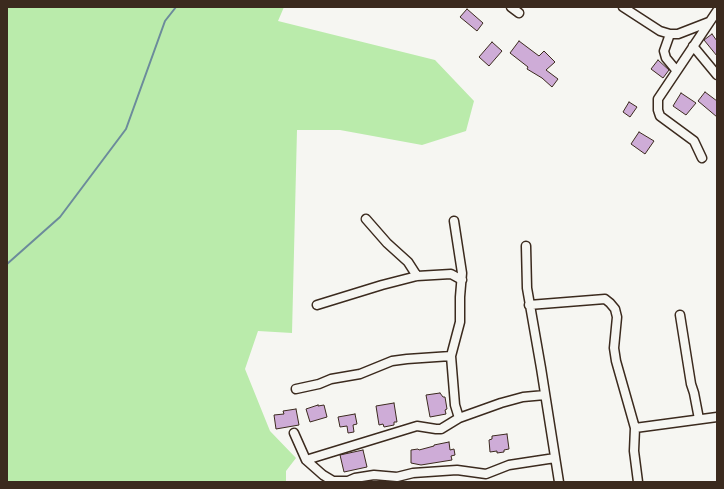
<!DOCTYPE html>
<html>
<head>
<meta charset="utf-8">
<style>
	body { margin:0 }
	#map { position:relative; width:724px; height:489px; overflow:hidden; background:#f6f6f2; font-family:Mali,sans-serif }
	canvas { display:block }
	.frame { position:absolute; inset:0; border:8px solid #3b2a1e; pointer-events:none }
</style>
</head>
<body>
<div id="map">
<canvas width="724" height="489"></canvas>
<div class="frame"></div>
</div>
<script>
const context = document.querySelector('canvas').getContext('2d');
context.lineJoin = 'round';
function paint(path, color) { context.fillStyle = color; context.fill(path, 'evenodd'); }
const toPath = rows => new Path2D(rows.map(r => 'M' + r).join(''));
function trace(path, color, width, dash) { context.strokeStyle = color; context.lineWidth = width; context.lineCap = dash ? 'butt' : 'round'; context.setLineDash(dash || []); context.stroke(path); }
const green = toPath([
	[7,7,284,7,278,21,435,60,474,101,466,131,422,145,340,130,297,130,292,333,258,331,245,369,270,431,296,458,286,471,286,482,7,482]
]);
const stream = toPath([
	[7,264,60,217,126,129,165,21,176,7]
]);
const building = toPath([
	[467,9,483,23,477,31,460,17,467,9],
	[712,34,717,41,717,56,704,40,712,34],
	[519,41,539,56,544,51,555,62,546,70,558,79,552,87,542,78,527,69,528,67,510,53,519,41],
	[492,42,502,51,489,66,479,57,492,42],
	[658,60,669,70,663,78,651,69,658,60],
	[705,92,717,101,717,117,698,101,705,92],
	[681,93,696,103,686,115,673,106,681,93],
	[629,102,637,107,630,117,623,112,629,102],
	[639,132,654,141,645,154,631,144,639,132],
	[440,393,443,397,445,397,447,409,445,410,446,414,430,417,426,395,440,393],
	[394,403,397,422,394,422,394,425,384,427,383,424,379,425,376,406,394,403],
	[318,405,318,406,324,405,327,417,310,422,306,409,318,405],
	[296,409,299,425,276,429,274,415,284,414,283,411,296,409],
	[355,414,357,424,353,425,354,432,348,433,347,426,340,427,338,417,355,414],
	[507,434,509,449,504,450,504,452,497,453,497,451,490,452,489,440,492,439,492,436,507,434],
	[449,442,450,450,454,449,455,455,451,456,452,460,421,465,411,463,411,450,418,449,419,450,434,446,434,445,449,442],
	[363,450,367,467,344,472,340,455,363,450]
]);
const minor = toPath([
	[511,7,519,13],
	[623,7,660,31,670,34,678,34,709,22],
	[670,34,664,51,666,58,676,70],
	[693,46,717,75],
	[702,158,694,141,660,116,658,110,658,99,717,11],
	[366,219,387,243,408,262,417,276],
	[454,221,462,273,460,297,460,322,451,356,455,405,459,418],
	[526,246,527,288,541,368,559,482],
	[317,305,382,285,417,276,451,274,462,280],
	[529,305,605,299,610,303,615,309,617,317,614,348,616,361,635,428,717,417],
	[680,315,691,384,694,393,699,419],
	[296,389,319,384,331,379,360,374,392,361,407,359,451,356],
	[635,428,634,451,638,482],
	[294,433,306,460,323,475,333,481,348,481,355,478,374,475,397,477,413,473,457,470,486,474,509,465,555,458],
	[306,460,417,426,436,429,441,429,459,418,501,403,523,397,545,395]
]);
paint(green, '#baebab');
trace(stream, '#6c8b9b', 2);
paint(building, '#ceacd7');
trace(building, '#3b2a1e', 1);
trace(minor, '#3b2a1e', 11);
trace(minor, '#f6f6f2', 8);
</script>
</body>
</html>
